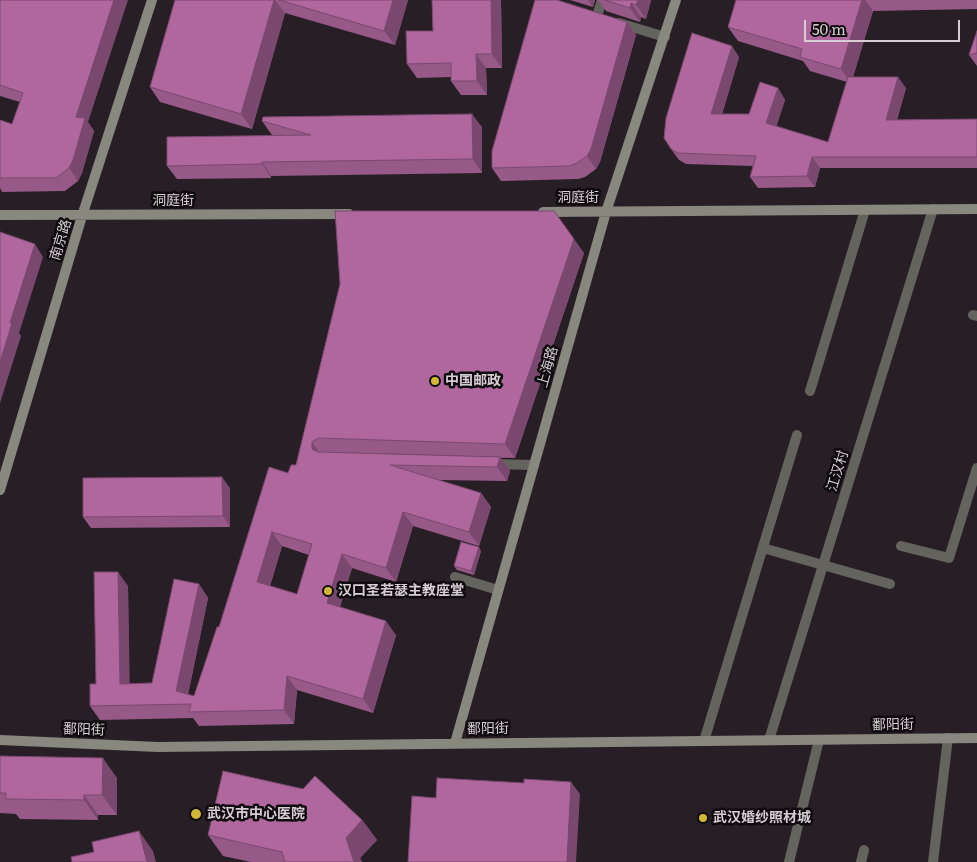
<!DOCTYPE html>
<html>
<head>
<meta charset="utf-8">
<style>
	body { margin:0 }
	#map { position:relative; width:977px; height:862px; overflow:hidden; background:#281f26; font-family:Literata,serif }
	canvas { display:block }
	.scale { position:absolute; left:804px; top:20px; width:156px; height:22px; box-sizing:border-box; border:2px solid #d5cfd4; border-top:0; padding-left:6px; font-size:15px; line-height:18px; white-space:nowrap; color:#d5cfd4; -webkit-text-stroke:4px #0e0a0d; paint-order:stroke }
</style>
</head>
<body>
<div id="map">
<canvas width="977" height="862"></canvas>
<div class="scale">50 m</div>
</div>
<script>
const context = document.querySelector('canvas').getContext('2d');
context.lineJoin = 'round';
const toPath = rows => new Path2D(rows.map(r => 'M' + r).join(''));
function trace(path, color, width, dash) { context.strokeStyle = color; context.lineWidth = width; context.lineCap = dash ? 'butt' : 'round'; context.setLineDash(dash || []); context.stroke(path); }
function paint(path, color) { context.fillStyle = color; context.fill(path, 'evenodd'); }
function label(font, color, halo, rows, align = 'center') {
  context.font = font + ' Literata,"Noto Sans SC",serif'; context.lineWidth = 5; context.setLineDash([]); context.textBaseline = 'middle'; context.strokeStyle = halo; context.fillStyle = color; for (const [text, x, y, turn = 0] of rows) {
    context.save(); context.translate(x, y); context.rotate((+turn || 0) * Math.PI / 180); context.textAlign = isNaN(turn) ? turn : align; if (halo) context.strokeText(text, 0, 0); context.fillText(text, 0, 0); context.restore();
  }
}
const street = toPath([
	[597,16,602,0],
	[619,23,665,37],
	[973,315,977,316],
	[810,391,865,210],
	[492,464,534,465],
	[901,546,949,558,977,468],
	[763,548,890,584],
	[455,577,498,590],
	[769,740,933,209],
	[704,741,797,435],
	[789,862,819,740],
	[861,862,864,850],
	[933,862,948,738]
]);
const secondary = toPath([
	[543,212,977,209],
	[0,215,349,214],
	[0,490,82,216,152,0],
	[0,740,158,747,977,738],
	[455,743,606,212,676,0]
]);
const wall = toPath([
	[0,0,94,131,82,173,78,181,65,191,2,192,0,188,0,120,12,124,20,102,0,96],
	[175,0,408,0,395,45,285,13,252,129,160,102,150,87],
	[432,0,501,0,502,68,486,68,487,95,461,95,451,81,451,77,417,78,407,64,433,31],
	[570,0,595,0,593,7],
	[598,0,651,0,646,19,641,17,640,22,606,11],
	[736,0,977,0,977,9,873,11,853,77,906,88,897,120,977,119,977,168,820,168,815,187,758,188,750,177,753,166,686,164,679,160,671,149,739,57,722,114,749,114,778,88,785,100,776,126,828,142,847,82,810,71,803,61,738,41,728,27],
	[627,22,636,35,600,162,596,169,585,177,578,179,501,181,492,168],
	[977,31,977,66,969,55],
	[262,121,482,127,482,173,271,176,271,178,177,179,167,166,276,136,272,135],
	[584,253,515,458,328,452,500,457,510,471,507,481,437,480,481,493,491,507,479,546,413,526,396,582,352,568,340,607,396,635,373,713,297,690,294,724,199,726,193,718,100,720,90,706,128,586,129,684,152,683,199,584,208,598,188,694,194,696,219,627,288,473,296,465,340,284],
	[282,546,309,555,297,594,270,586],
	[230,488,230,527,91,528,83,517],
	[481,551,474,575,457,570,454,566],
	[0,756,117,778,117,815,98,815,98,820,20,819,16,814,0,813],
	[362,820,377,840,360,858,362,862,251,862,223,856,208,835]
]);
const shadedWall = toPath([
	[114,0,128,0,88,122,94,131,82,173,78,181,69,168,76,117],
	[274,0,275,0,285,13,252,129,241,114],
	[393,0,408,0,395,45,384,31],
	[491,0,501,0,502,68,492,54],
	[588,0,595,0,593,7],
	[638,0,651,0,646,19,636,5],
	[862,0,865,0,873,11,851,83,841,69],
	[631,3,641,17,640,22,630,8],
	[627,22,636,35,600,162,596,169,587,156],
	[732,46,739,57,719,125,711,114],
	[476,54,486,68,487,95,477,81],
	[898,77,906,88,893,131,886,120],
	[778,88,785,100,774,134,766,123],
	[472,114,482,127,482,173,473,159],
	[812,157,820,168,815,187,807,176],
	[262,162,271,176,271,178,262,164],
	[574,239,584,253,515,458,505,444],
	[35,244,43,257,19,333,21,336,0,403,0,362,10,323],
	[312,442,322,456,312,449],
	[500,457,510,471,507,481,497,467],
	[222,477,230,488,230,527,223,516],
	[481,493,491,507,479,546,469,532],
	[403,512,413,526,396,582,386,568],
	[272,532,282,546,267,596,257,582],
	[479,547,481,551,474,575,471,571],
	[342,554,352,568,337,617,327,603],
	[118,572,128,586,130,698,120,684],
	[199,584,208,598,186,705,176,691],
	[386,621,396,635,373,713,363,699],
	[287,676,297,690,294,724,284,710],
	[103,758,117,778,117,815,102,795],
	[571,782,580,794,576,862,567,862],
	[84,795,98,815,98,820,84,800],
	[362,820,377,840,360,858,362,862,354,862,346,838],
	[139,831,153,851,156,862,147,862]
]);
const building = toPath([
	[0,0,114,0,76,117,85,118,73,160,69,168,56,178,0,178,0,120,12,124,23,93,0,85,0,0],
	[175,0,274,0,241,114,150,87,175,0],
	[279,0,393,0,384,31,279,0],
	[432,0,491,0,492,54,476,54,477,81,451,81,451,63,407,64,406,31,433,31,432,0],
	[535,0,557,0,627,22,591,149,587,156,575,164,569,166,492,168,492,151,535,0],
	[605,0,638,0,636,5,631,3,630,8,605,0],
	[736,0,862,0,841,69,800,57,802,49,728,27,736,0],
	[977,31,977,53,969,55,977,31],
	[692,33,732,46,711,114,749,114,760,82,778,88,766,123,828,142,848,77,898,77,886,120,977,119,977,157,812,157,807,176,750,177,756,156,678,153,671,149,664,138,666,118,692,33],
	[472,114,473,159,262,162,262,164,167,166,167,137,311,135,262,121,263,117,472,114],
	[335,211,554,211,574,239,505,444,318,438,312,442,312,449,318,452,500,457,497,467,390,465,481,493,469,532,403,512,386,568,342,554,327,603,386,621,363,699,287,676,284,710,189,712,191,704,90,706,90,684,96,684,94,572,118,572,120,684,152,683,174,579,199,584,176,691,194,696,217,627,219,627,269,467,288,473,291,465,296,465,340,284,335,211],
	[272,532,312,544,297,594,257,582,272,532],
	[0,232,35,244,10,323,12,323,0,362,0,232],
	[222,477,223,516,83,517,83,478,222,477],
	[461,542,479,547,471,571,454,566,461,542],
	[0,756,103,758,102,795,84,795,84,800,6,799,6,793,0,793,0,756],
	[223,771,303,789,315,776,362,820,346,838,354,862,285,862,282,852,208,835,223,771],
	[437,778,524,783,524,779,571,782,567,862,408,862,412,796,436,798,437,778],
	[139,831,147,862,72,862,71,857,94,852,92,842,139,831]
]);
const markers = [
	[435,381,5,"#d0b736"],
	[328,591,5,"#d0b736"],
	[196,814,6,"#d0b736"],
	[703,818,5,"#d0b736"]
];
const streetNames = [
	["洞庭街",578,198],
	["洞庭街",173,201],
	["南京路",61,240,-73],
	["上海路",548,367,-74],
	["江汉村",838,471,-73],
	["鄱阳街",893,725,-1],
	["鄱阳街",488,729,-1],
	["鄱阳街",84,730,2]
];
const poiNames = [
	["中国邮政",445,381],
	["汉口圣若瑟主教座堂",338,591],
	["武汉市中心医院",207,814],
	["武汉婚纱照材城",713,818]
];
trace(street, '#64635d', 10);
trace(secondary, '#89887f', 10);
paint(wall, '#965988');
paint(shadedWall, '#7a486f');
paint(building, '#af679e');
trace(building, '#7a486f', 1);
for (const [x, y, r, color] of markers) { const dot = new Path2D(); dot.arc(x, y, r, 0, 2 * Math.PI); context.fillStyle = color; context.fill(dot); trace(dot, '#0e0a0d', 2); }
label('14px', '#d5cfd4', '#0e0a0d', streetNames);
label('bold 14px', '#d5cfd4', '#0e0a0d', poiNames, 'left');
</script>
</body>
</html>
